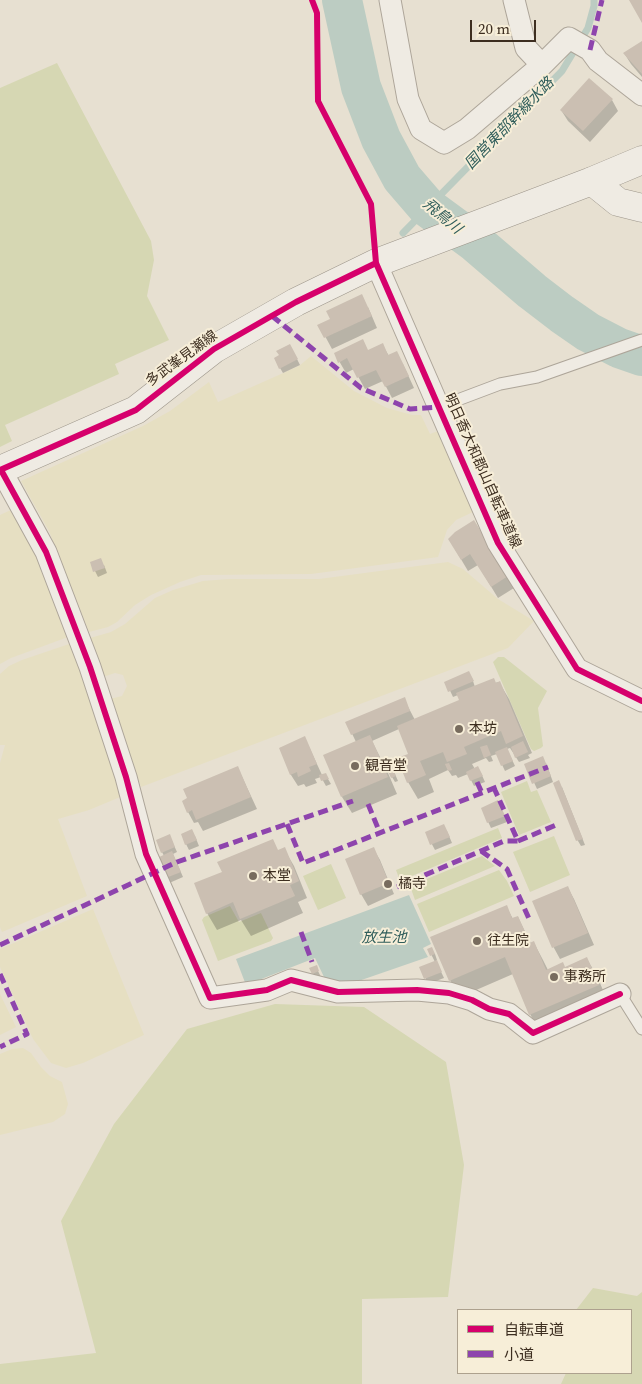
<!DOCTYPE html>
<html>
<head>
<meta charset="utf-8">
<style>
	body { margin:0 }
	#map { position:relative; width:642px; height:1384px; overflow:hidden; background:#e7e0d1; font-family:"Source Serif 4","Noto Sans JP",serif }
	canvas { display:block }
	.legend { position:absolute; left:457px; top:1309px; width:175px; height:65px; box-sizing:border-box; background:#f7eed8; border:1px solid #ada18e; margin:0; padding:6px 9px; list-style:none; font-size:15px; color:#3d2e20 }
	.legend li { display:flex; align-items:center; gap:10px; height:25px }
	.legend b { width:25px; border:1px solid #ada18e }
	.scale { position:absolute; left:470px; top:20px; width:66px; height:22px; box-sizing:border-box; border:2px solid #3d2e20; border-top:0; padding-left:6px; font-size:15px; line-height:18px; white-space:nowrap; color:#3d2e20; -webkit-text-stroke:4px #f7eed8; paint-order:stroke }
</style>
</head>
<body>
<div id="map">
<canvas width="642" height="1384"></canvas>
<ul class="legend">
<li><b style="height:6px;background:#d6006c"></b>自転車道</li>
<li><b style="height:6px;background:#8e44ad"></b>小道</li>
</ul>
<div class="scale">20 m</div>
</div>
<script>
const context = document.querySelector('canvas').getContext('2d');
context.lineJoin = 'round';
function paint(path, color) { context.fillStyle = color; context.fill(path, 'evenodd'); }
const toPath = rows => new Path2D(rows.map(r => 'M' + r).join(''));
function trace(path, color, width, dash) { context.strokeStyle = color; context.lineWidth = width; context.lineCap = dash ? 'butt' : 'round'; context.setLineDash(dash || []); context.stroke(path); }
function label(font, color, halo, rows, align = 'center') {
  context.font = font + ' "Source Serif 4","Noto Sans JP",serif'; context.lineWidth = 4; context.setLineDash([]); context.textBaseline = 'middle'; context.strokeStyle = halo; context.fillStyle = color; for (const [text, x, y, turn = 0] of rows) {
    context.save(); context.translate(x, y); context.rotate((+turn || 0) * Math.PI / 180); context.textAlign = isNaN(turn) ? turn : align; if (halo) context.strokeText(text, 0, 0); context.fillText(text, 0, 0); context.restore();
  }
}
const farmland = toPath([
	[311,356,354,391,387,408,412,415,421,415,430,434,438,431,473,512,456,520,447,530,438,557,311,574,201,575,180,582,151,595,135,605,117,622,108,627,89,632,49,531,21,481,143,426,170,411,209,382,218,402,299,366],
	[15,508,35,548,68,637,11,658,0,664,0,515],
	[448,562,463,569,498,599,534,621,508,648,141,787,110,699,122,696,127,686,123,675,115,673,103,677,90,638,111,632,125,624,155,598,173,590,203,581,229,579,319,579],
	[72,643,125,795,89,810,58,819,87,896,2,932,0,927,0,763,5,745,0,745,0,674,9,666,22,660],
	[93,909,144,1035,83,1063,66,1068,51,1063,33,1039,0,967,0,949],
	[0,994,16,1027,0,1035],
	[23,1048,31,1053,41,1067,50,1076,62,1082,68,1104,65,1114,53,1122,0,1135,0,1054,12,1049]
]);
const green = toPath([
	[57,63,151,241,154,260,147,296,169,340,115,364,119,374,5,425,12,441,0,447,0,88],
	[498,657,504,657,547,691,538,708,543,746,541,748,534,751,531,749,493,662],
	[527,781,531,792,537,790,551,822,519,835,501,792],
	[498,828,502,838,400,881,396,870],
	[554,836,570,875,530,892,513,852],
	[482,856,495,866,415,900,410,886],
	[331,864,346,898,318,910,303,876],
	[499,870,507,881,514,896,429,932,417,904],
	[230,906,239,922,261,913,273,938,271,941,218,961,202,920,204,917],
	[275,1004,364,1007,446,1062,464,1165,448,1297,362,1299,362,1384,0,1384,0,1364,96,1353,61,1221,114,1124,187,1029],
	[593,1288,637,1296,642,1292,642,1384,561,1384,566,1373,631,1373,631,1310,576,1310]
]);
const water = toPath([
	[409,895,431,944,423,948,428,957,347,985,324,977,315,958,246,985,236,959]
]);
const shadow = toPath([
	[642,43,642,77,631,64,624,53],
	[612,100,618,111,590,142,568,121,561,110],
	[368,307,377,328,332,349,319,325],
	[382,344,389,356,403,364,414,388,392,398,383,381,365,389,354,369,346,373,335,354,368,351],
	[293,351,300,365,283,373,280,368],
	[449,539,507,576,514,588,498,598,478,565,468,571],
	[104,565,107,573,98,577,95,571],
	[472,678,475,687,499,682,509,699,532,753,528,755,530,758,519,762,510,748,507,749,515,766,505,771,497,754,491,756,493,761,489,762,486,758,472,764,475,769,481,773,485,782,474,786,468,774,458,778,456,775,452,776,448,770,429,779,434,792,418,799,408,782,410,754,399,729,372,741,387,771,392,769,395,774,398,781,395,782,389,772,388,773,397,794,352,813,342,797,356,742,347,723,404,699,415,720,460,701,458,695,453,697,446,682],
	[305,738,322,775,325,774,331,784,326,786,321,777,315,779,317,783,306,787,304,784,298,786,291,775,280,748],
	[546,763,553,782,537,789,526,765],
	[238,768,257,809,203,831,198,822,194,823,188,812],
	[555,784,562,787,585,845,581,846,578,841],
	[501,807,507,822,491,828,482,809],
	[447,831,452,843,435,850,426,833],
	[195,836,199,846,189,850,186,844],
	[172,841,177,852,173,854,183,877,167,884,164,856,162,852],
	[373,848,380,860,394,894,368,906,361,894],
	[284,849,294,866,307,898,298,902,303,913,251,936,241,920,217,930,207,913],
	[568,888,574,899,594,945,560,959,554,948,534,902],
	[506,906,513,919,518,917,531,944,534,943,543,960,548,970,565,968,587,959,597,976,608,1002,539,1031,530,1014,513,974,460,997,450,980],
	[429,950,435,954,437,960,436,961,444,978,428,984,421,968,435,962],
	[316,967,321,977,316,979,311,969]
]);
const stream = toPath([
	[403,233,562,71,588,28,594,6,594,0]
]);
const river = toPath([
	[342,0,361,87,381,139,402,178,427,207,476,243,532,291,562,314,588,332,619,348,642,356]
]);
const building = toPath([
	[629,0,642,0,642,23],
	[642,41,642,74,623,53],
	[589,78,613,99,583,131,560,110],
	[362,294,372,316,324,338,317,325,330,319,326,311],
	[363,339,368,350,383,343,388,355,397,351,409,376,385,387,376,370,357,378,347,358,338,363,334,353],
	[290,344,298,359,279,369,274,358,279,355,276,351],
	[474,520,508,576,491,587,470,554,461,560,448,539,455,532],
	[101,558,105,568,93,572,90,562],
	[469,671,474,681,448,692,444,682],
	[494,678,496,683,500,681,523,736,506,744,501,731,464,747,467,754,447,762,443,752,420,761,426,775,407,783,397,758,408,754,397,726,459,700,456,693],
	[405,697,410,711,351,735,345,722],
	[370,735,388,777,341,797,323,755],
	[305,736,317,764,309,767,311,771,298,777,297,772,290,775,279,748],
	[523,741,528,752,515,758,511,747],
	[487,745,491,755,484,758,480,747],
	[507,747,513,761,501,766,495,752],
	[543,756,551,776,532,784,524,764],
	[449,763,452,770,448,771,445,764],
	[238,766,251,797,196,820,192,810,187,813,182,801,187,798,183,789],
	[478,766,483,776,470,781,466,772],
	[392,767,396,776,391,778,387,769],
	[326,773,329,779,321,781,319,775],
	[559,780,583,839,576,841,553,783],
	[498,800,505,816,487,823,481,808],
	[444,824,450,837,430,845,425,832],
	[192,829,197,840,185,845,181,834],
	[170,834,175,847,161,853,156,840],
	[273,839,278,850,285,847,299,881,290,885,295,896,240,919,233,902,206,914,194,883,222,872,217,862],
	[374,847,389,883,360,895,345,859],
	[172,851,181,872,163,879,155,859],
	[568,886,588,933,552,948,532,901],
	[507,905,512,918,518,916,526,934,520,936,526,949,525,945,534,941,546,970,563,962,565,967,587,957,599,985,529,1015,505,957,449,981,430,937],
	[432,947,435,954,430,956,427,949],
	[437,960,442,972,424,979,419,967],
	[317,965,319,971,312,974,309,968]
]);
const lane = toPath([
	[439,407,500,384,537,377,642,340],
	[620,994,642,1029]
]);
const street = toPath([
	[390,0,408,99,421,129,444,143,467,129,542,65,569,38,590,50,598,61,642,95],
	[514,0,526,48,542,65],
	[376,263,498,543,577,669,642,701],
	[1,470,46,552,90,667,126,777,146,854,210,998,267,990,291,980,338,992,417,990,449,993,472,1000,489,1009,509,1014,533,1033,620,994]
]);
const secondary = toPath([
	[592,181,618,202,642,208],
	[0,470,136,410,214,349,296,302,376,263,592,181,642,160]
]);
const quiet = toPath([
	[590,50,602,0],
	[272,316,361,388,410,409,439,407],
	[477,782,482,793],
	[368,804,380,833],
	[287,824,303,863,548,767],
	[518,841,556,825],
	[481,851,507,869,530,921],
	[397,887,504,841,518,841,494,788],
	[301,932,312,962],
	[0,945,177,862,353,801],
	[0,974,27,1034,0,1047]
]);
const cycleway = toPath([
	[312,0,317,13,318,101,371,204,376,263,498,543,577,669,642,701],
	[0,470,136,410,214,349,296,302,376,263],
	[1,470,46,552,90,667,126,777,146,854,210,998,267,990,291,980,338,992,417,990,449,993,472,1000,489,1009,509,1014,533,1033,620,994]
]);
const markers = [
	[459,729,5,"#786c5e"],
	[355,766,5,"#786c5e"],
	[253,876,5,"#786c5e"],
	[388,884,5,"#786c5e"],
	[477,941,5,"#786c5e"],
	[554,977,5,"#786c5e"]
];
const streetNames = [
	["多武峯見瀬線",182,359,-36],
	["明日香大和郡山自転車道線",482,471,66]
];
const poiNames = [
	["本坊",469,729],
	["観音堂",365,766],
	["本堂",263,876],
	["橘寺",398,884],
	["往生院",487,941],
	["事務所",564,977]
];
const waterNames = [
	["国営東部幹線水路",510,124,-46],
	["飛鳥川",442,217,40],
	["放生池",384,938]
];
paint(farmland, '#e6dfc2');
paint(green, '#d6d7b3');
paint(water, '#bcccc2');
paint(shadow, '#0003');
trace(stream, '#bcccc2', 7);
trace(river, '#bcccc2', 40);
paint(building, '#cbbfb2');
trace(lane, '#ada599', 13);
trace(street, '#ada599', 23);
trace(secondary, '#9c958a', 29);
trace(lane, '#efebe3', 11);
trace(street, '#efebe3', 21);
trace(secondary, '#efebe3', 28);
trace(quiet, '#8e44ad', 5, [10, 5]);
trace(cycleway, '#d6006c', 6);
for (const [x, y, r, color] of markers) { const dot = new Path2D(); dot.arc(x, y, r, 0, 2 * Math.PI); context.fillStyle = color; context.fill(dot); trace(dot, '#f7eed8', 2); }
label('14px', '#3d2e20', '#f7eed8', streetNames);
label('14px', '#3d2e20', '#f7eed8', poiNames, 'left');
label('italic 15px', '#2f5d5a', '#f7eed8', waterNames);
</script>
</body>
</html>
